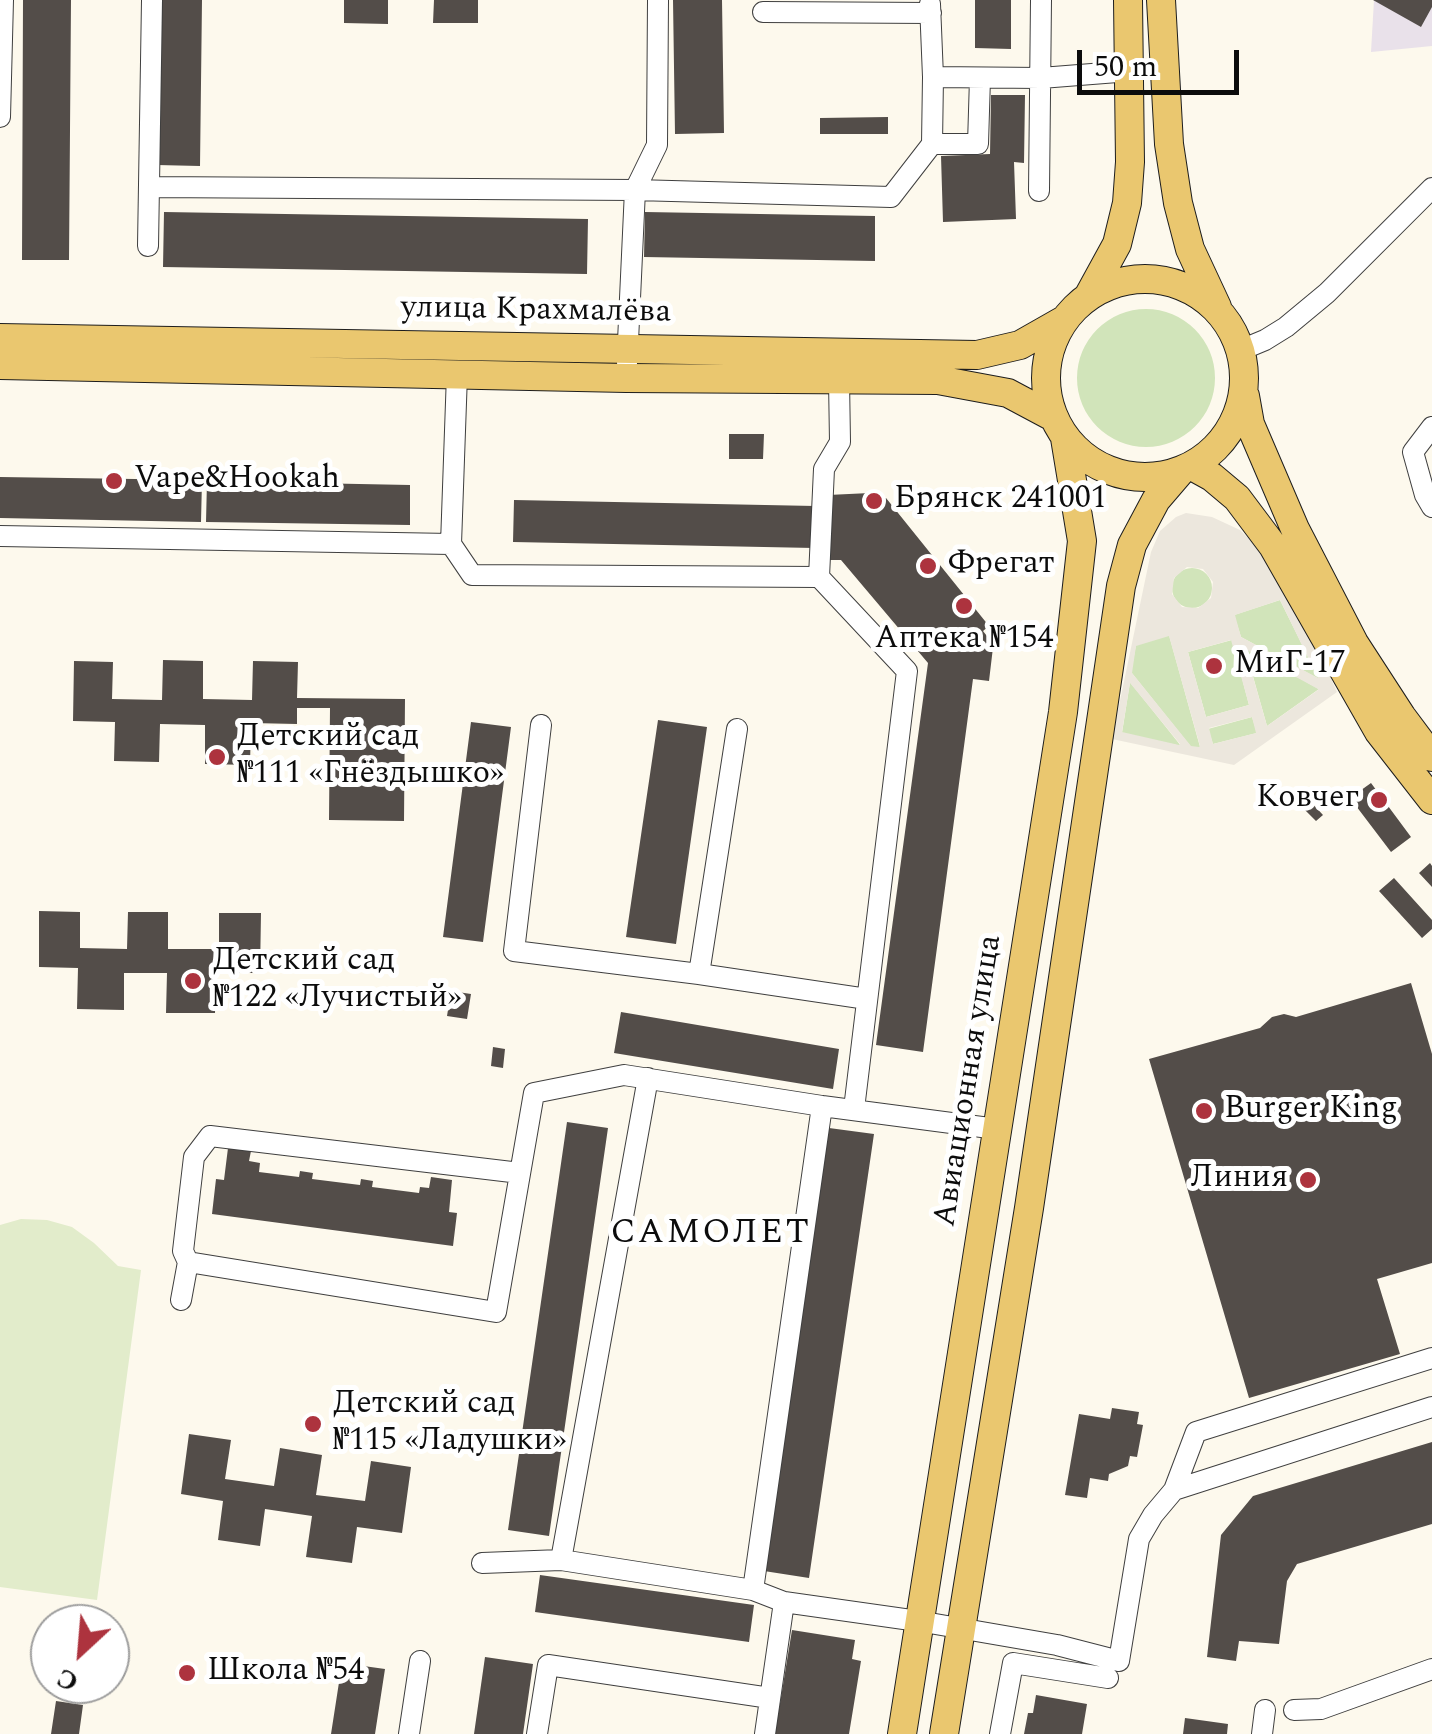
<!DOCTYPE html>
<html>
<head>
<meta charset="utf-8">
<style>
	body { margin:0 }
	#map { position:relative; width:1432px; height:1734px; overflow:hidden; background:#fdf9ed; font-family:Spectral,serif }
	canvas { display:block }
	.north { position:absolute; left:30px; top:1604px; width:100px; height:100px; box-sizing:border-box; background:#fff; border:2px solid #9e9e9e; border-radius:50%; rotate:206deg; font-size:28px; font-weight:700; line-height:40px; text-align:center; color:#0c0c0c }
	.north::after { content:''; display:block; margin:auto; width:35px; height:45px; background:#ad333e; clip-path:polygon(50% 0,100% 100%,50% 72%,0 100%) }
	.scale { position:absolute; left:1077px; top:50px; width:162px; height:45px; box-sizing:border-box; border:5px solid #0c0c0c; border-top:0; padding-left:12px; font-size:30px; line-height:35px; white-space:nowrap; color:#0c0c0c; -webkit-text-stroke:8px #fff; paint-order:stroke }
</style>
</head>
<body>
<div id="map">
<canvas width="1432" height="1734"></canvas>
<div class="north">С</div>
<div class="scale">50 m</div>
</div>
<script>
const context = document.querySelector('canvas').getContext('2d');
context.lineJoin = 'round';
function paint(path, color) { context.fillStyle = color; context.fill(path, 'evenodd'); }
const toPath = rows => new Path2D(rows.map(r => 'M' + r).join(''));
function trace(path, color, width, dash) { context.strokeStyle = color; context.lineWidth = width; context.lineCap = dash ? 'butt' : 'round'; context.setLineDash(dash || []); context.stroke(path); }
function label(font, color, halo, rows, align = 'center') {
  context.font = font + ' Spectral,serif'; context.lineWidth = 10; context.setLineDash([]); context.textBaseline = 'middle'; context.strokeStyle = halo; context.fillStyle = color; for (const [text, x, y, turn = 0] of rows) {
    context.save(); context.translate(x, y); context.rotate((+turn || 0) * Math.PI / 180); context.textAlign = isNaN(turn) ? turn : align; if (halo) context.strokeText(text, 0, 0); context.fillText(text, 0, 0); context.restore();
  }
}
const industrial = toPath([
	[1374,0,1432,0,1432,46,1371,52]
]);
const green = toPath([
	'1077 378a69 69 0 1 1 138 0a69 69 0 1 1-138 0Z',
	'1172 588a20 20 0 1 1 40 0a20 20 0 1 1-40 0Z',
	[1280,600,1319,679,1241,637,1234,615],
	[1169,635,1200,747,1191,747,1131,672,1136,645],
	[1232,640,1249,705,1206,717,1188,652],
	[1245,648,1319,689,1267,726],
	[1130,682,1181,746,1122,733],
	[1252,717,1257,733,1213,744,1208,729]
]);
const pitch = toPath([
	[21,1219,47,1220,72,1227,94,1243,118,1266,141,1270,97,1600,0,1587,0,1225]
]);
const plaza = toPath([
	[1186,513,1212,517,1240,530,1268,558,1291,591,1337,692,1234,765,1112,739,1151,552,1160,531,1176,517],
	[1187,567,1203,569,1213,582,1211,598,1198,608,1182,607,1172,594,1174,578],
	[1280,600,1318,678,1241,637,1235,615],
	[1169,636,1200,746,1199,747,1191,746,1132,673,1136,646],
	[1231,640,1249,705,1206,717,1188,652],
	[1245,649,1318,689,1318,690,1267,726],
	[1130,683,1180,744,1179,745,1122,732],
	[1252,717,1256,733,1213,744,1209,728]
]);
const building = toPath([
	[23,0,71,0,69,260,22,260],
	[159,0,202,0,200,166,157,165],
	[344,0,388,0,388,24,344,23],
	[434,0,478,0,478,23,433,23],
	[673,0,722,0,724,133,675,134],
	[975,0,1011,0,1011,49,975,48],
	[1373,0,1432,0,1432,7,1421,27],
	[991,95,1025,95,1024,163,1014,162,1016,219,943,222,941,156,990,154],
	[888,117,888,134,820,134,820,118],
	[164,212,588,219,587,274,163,267],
	[645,212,875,216,875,261,644,257],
	[729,434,764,434,763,459,729,459],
	[0,477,202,480,201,522,0,518],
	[207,481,410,485,410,525,206,522],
	[870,493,878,505,886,498,989,626,983,631,990,640,994,639,989,681,973,679,923,1052,876,1045,928,663,841,560,827,560,828,495],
	[514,500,815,506,814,548,513,542],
	[163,660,203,661,203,699,252,700,253,661,298,662,297,698,405,699,404,821,329,820,330,708,297,708,297,724,251,723,250,765,205,764,205,725,160,724,159,762,114,761,115,722,73,721,74,661,113,662,112,699,162,700],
	[658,720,707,727,676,944,626,937],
	[471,722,511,727,483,942,443,937],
	[1371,783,1411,837,1391,852,1350,798],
	[1310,801,1323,815,1316,821,1303,808],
	[1430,863,1432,866,1432,887,1419,873],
	[1394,878,1432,920,1432,929,1422,938,1379,891],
	[39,911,80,912,80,948,127,949,128,912,168,912,168,949,219,949,219,913,261,913,260,973,216,973,215,1013,166,1013,167,973,124,973,124,1010,77,1009,78,968,39,967],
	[1411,983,1432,1054,1432,1263,1377,1279,1400,1354,1249,1398,1149,1059,1260,1028,1272,1017,1284,1014,1296,1017],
	[451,991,471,994,467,1019,447,1016],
	[621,1012,839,1049,833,1089,614,1053],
	[493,1047,505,1049,503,1068,491,1066],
	[567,1122,608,1128,549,1536,508,1530],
	[829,1128,874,1134,809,1578,764,1571],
	[228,1148,251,1151,249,1161,260,1163,259,1172,299,1177,300,1171,313,1173,312,1179,360,1185,361,1179,373,1181,372,1187,419,1193,420,1187,429,1188,431,1177,452,1180,449,1212,457,1213,453,1246,212,1214,216,1179,224,1180],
	[1112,1408,1139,1412,1137,1424,1143,1425,1137,1457,1130,1456,1128,1466,1109,1474,1108,1481,1090,1478,1087,1498,1065,1495,1079,1414,1110,1419],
	[189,1434,231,1440,225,1479,274,1486,280,1448,322,1455,316,1495,365,1501,371,1461,411,1467,402,1533,357,1527,352,1563,306,1557,312,1516,265,1509,260,1546,218,1540,223,1501,181,1494],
	[1432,1442,1432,1524,1297,1564,1287,1581,1279,1644,1239,1641,1236,1661,1207,1657,1221,1535,1253,1496],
	[540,1575,754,1605,749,1642,535,1612],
	[792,1630,855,1640,852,1659,861,1661,849,1734,775,1734],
	[485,1657,533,1664,523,1734,474,1734],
	[342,1663,385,1669,375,1734,331,1734],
	[1036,1695,1087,1704,1082,1734,1024,1734,1028,1713,1033,1713],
	[56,1701,83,1705,79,1734,51,1734],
	[1185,1718,1228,1724,1227,1734,1183,1734]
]);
const minor = toPath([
	[930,4,933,77],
	[763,12,931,13],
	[980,78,978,144,932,144,933,77,1041,78,1130,71],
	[0,117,3,0],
	[150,187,635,190,891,197,932,144],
	[1039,191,1041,0],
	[148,246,152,0],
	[1241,350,1265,340,1286,327,1327,293,1432,188],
	[627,363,635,190,657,145,658,0],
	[1432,427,1413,452,1425,495,1432,507],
	[0,536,451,544,472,575,819,577,824,469,840,442,839,380],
	[451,544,457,374],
	[819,577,907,671,854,1109],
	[541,725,514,951,699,974],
	[737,729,699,974,867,999],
	[648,1078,561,1560,753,1590,784,1602],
	[520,1173,210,1136,194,1157,183,1251,188,1262,496,1312,534,1093,624,1075,822,1106,997,1129],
	[181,1300,188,1262],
	[1432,1358,1196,1432,1174,1490,1432,1407],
	[482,1563,561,1560],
	[753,1590,822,1106],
	[1294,1710,1321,1709,1432,1669],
	[409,1734,420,1661],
	[537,1734,548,1665,770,1698],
	[765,1734,784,1602,918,1621,1057,1645,1119,1661,1139,1539,1153,1515,1174,1490],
	[1000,1734,1013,1663,1108,1678],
	[1262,1734,1265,1710]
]);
const major = toPath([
	[1161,0,1169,144,1178,203,1190,249,1217,307],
	'1046 378a99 99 0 1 1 198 0a99 99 0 1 1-198 0Z',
	[1088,297,1117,244,1127,203,1130,162,1128,0],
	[0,338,977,355,1020,345,1064,320],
	[0,365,626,378,938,380,1008,393,1053,417],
	[1245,396,1250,424,1295,529,1354,643,1402,717,1432,757],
	[1192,466,1212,477,1237,498,1273,546,1379,732,1432,800],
	[902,1734,1063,712,1082,541,1065,438],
	[944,1734,1029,1208,1121,586,1132,545,1156,500,1180,472]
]);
const markers = [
	[114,481,10,"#ad333e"],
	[874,501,10,"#ad333e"],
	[928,566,10,"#ad333e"],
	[964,606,10,"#ad333e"],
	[1214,666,10,"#ad333e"],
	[217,757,10,"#ad333e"],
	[1379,800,10,"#ad333e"],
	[193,981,10,"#ad333e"],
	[1204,1111,10,"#ad333e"],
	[1308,1180,10,"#ad333e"],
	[313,1424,10,"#ad333e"],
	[187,1673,10,"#ad333e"]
];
const streetNames = [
	["улица Крахмалёва",536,312,1],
	["Авиационная улица",970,1081,-81]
];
const poiNames = [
	["Vape&Hookah",134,481],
	["Брянск 241001",894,501],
	["Фрегат",948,566],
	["Аптека №154",964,641,"center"],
	["МиГ-17",1234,666],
	["Детский сад",237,739],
	["№111 «Гнёздышко»",237,776],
	["Ковчег",1359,800,"right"],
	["Детский сад",213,963],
	["№122 «Лучистый»",213,1000],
	["Burger King",1224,1111],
	["Линия",1288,1180,"right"],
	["Детский сад",333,1406],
	["№115 «Ладушки»",333,1443],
	["Школа №54",207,1673]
];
const neighbourhoodNames = [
	["САМОЛЕТ",711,1235]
];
paint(industrial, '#e9e1ea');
paint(green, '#d1e4ba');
paint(pitch, '#e2eccb');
paint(plaza, '#ece7dd');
paint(building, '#534d49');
trace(minor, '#3f3f3f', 22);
trace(major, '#1d1d1d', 30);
trace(minor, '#fff', 20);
trace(major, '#eac76f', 28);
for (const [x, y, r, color] of markers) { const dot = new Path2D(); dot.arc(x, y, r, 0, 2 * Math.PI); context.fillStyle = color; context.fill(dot); trace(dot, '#fff', 4); }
label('32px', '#0c0c0c', '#fff', streetNames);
label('32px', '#0c0c0c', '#fff', poiNames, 'left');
context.letterSpacing = '2.5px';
label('35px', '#0c0c0c', '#fff', neighbourhoodNames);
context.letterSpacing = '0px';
</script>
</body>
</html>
